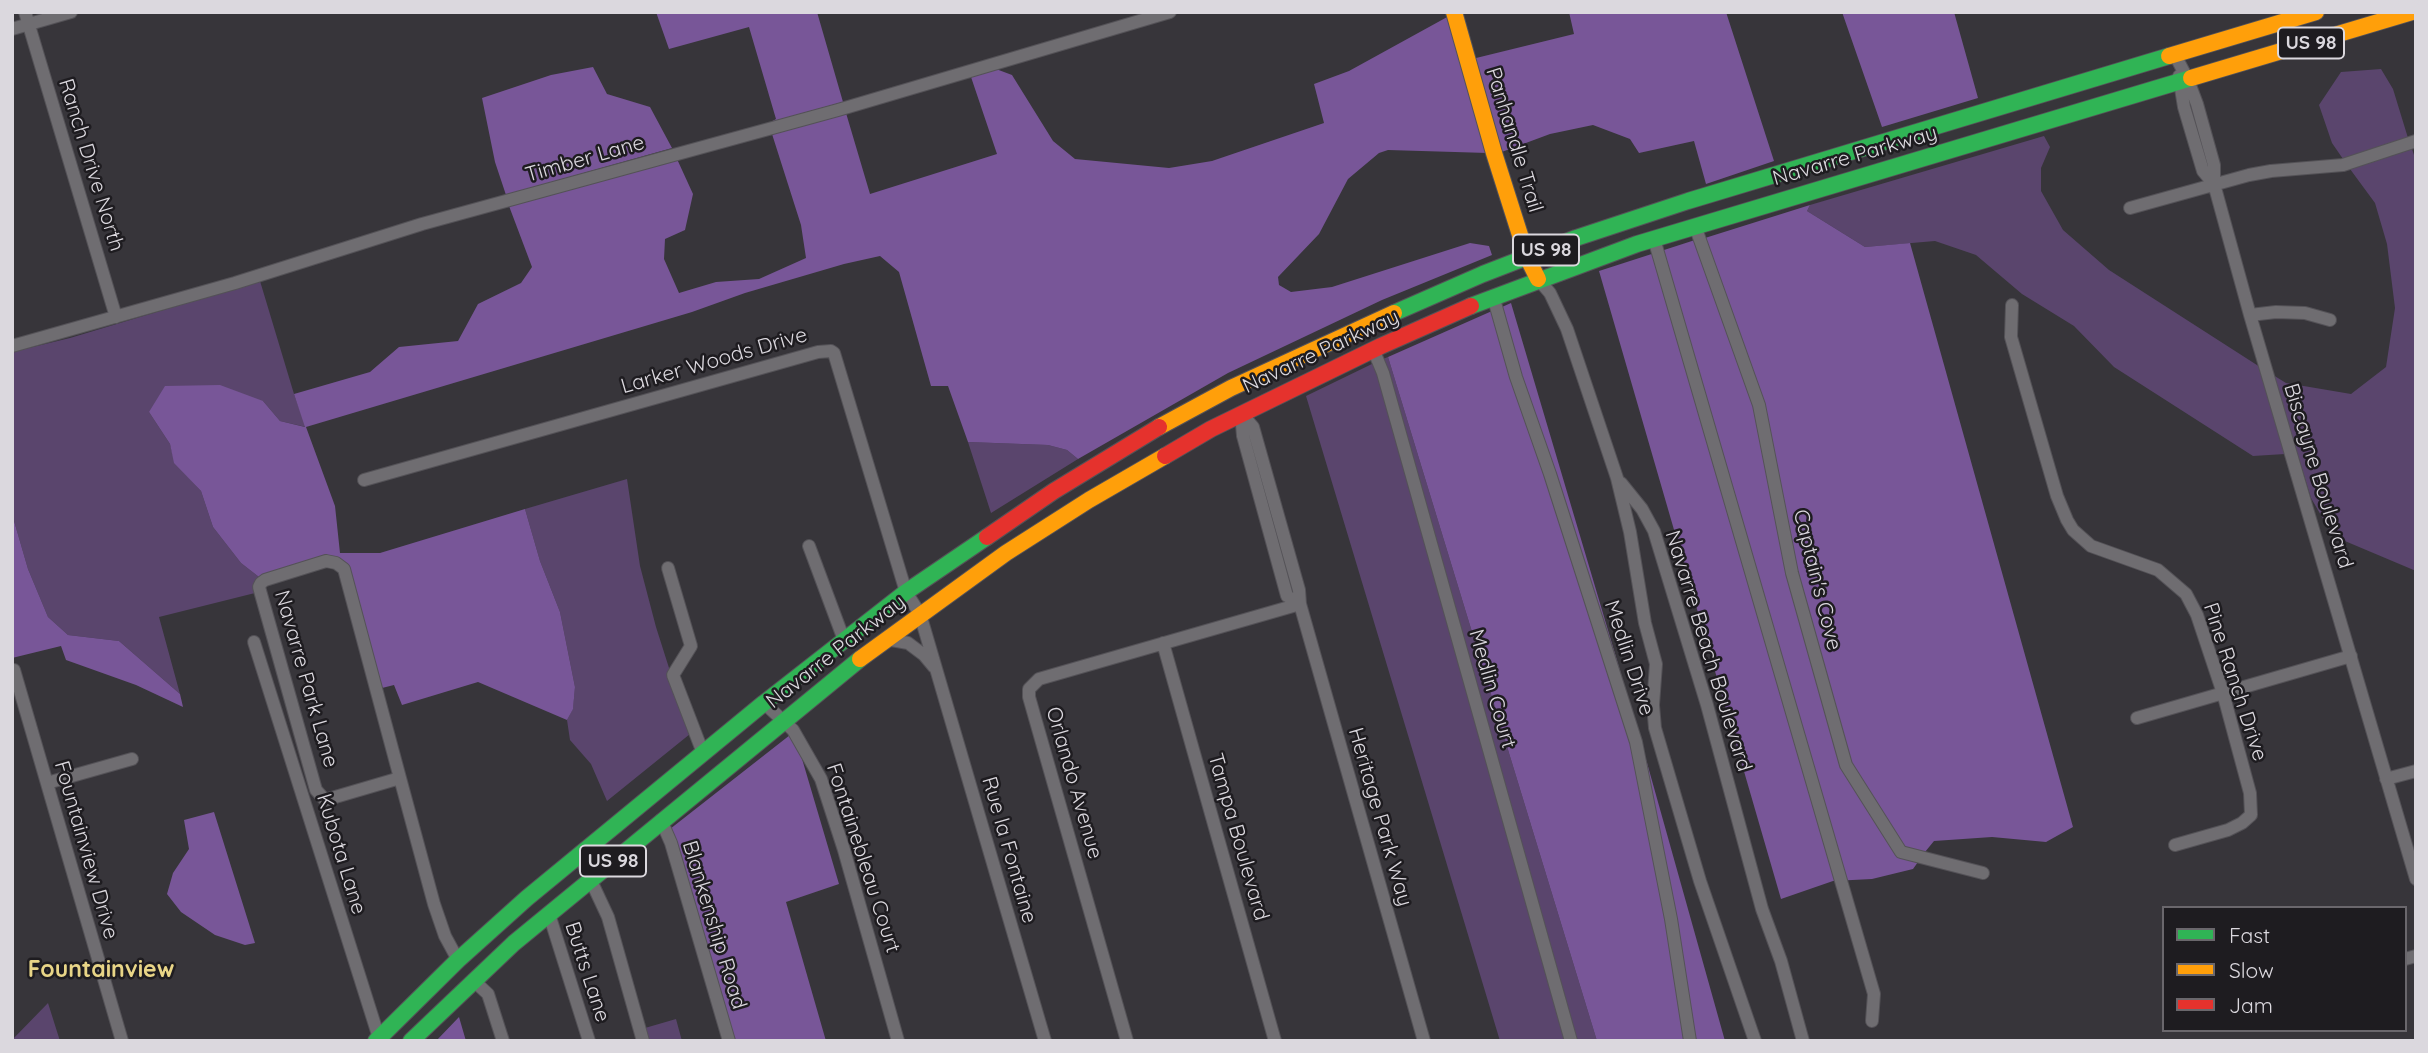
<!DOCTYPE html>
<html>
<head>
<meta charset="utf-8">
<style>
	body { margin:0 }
	#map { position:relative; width:2428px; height:1053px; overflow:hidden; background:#37353a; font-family:Quicksand,sans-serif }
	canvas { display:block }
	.frame { position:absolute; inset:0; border:14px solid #dbd8de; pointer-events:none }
	.legend { position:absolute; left:2162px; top:906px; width:245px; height:126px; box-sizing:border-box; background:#1e1c20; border:2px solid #6a676c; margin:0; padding:9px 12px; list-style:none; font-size:21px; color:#dbd8de }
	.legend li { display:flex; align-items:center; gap:14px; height:35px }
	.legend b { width:35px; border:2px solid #6a676c }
</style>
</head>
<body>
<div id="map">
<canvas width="2428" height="1053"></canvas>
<div class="frame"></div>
<ul class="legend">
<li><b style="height:9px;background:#30b455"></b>Fast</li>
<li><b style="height:9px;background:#ff9f0a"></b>Slow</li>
<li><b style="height:9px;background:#e5322d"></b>Jam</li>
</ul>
</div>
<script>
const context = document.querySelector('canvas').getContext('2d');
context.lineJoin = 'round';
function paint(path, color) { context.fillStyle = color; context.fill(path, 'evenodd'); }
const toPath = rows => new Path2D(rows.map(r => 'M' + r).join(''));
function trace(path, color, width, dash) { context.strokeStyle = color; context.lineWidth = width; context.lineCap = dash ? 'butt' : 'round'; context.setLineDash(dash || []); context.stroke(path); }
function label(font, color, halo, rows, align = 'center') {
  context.font = font + ' Quicksand,sans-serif'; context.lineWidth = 5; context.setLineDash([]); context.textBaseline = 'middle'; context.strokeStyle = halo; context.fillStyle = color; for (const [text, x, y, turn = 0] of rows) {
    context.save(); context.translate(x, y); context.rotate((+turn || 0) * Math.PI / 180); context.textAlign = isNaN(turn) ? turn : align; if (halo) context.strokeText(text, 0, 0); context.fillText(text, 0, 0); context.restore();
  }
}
const green = toPath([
	[2381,69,2393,89,2408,138,2343,159,2332,143,2319,105,2341,72],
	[2044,136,2050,147,2041,168,2041,191,2063,230,2109,270,2260,367,2285,454,2253,456,2114,367,2074,326,2022,294,1976,255,1935,241,1865,247,1807,211,1810,205],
	[2412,149,2416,161,2416,571,2333,536,2311,498,2273,375,2286,383,2351,394,2386,367,2395,308,2387,244,2375,203,2350,169],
	[260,281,294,394,306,427,280,421,263,401,149,412,170,444,175,463,201,491,213,527,241,563,259,577,255,593,159,617,180,694,119,641,68,635,48,617,28,569,12,514,12,352,70,338],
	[1388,357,1597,1041,1577,1041,1383,359],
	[1374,363,1378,374,1566,1041,1500,1041,1306,396],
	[968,442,1048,445,1067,450,1078,459,991,513],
	[627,479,640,566,656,627,690,734,607,801,591,764,570,740,567,720,573,708,575,687,560,612,540,561,525,509],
	[48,1003,60,1041,12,1041,12,1040],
	[676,1019,682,1041,649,1041,645,1028]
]);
const forest = toPath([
	[656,12,817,12,843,102,771,122,776,119,749,27,669,49],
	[1569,12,1726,12,1774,161,1706,184,1694,141,1639,153,1630,139,1593,125,1550,134,1499,153,1472,59,1574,34],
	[1842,12,1954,12,1978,98,1882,127],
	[1449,16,1488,153,1388,150,1379,153,1348,179,1319,234,1278,277,1279,285,1291,292,1332,287,1470,243,1489,246,1492,255,1382,300,1228,373,1078,459,1067,450,1048,445,968,442,948,386,931,386,899,272,880,256,844,264,745,293,692,312,306,427,335,506,340,553,380,553,525,509,540,561,560,612,575,687,573,709,567,720,478,682,402,705,394,685,382,688,349,568,324,555,259,577,241,563,213,527,201,491,174,463,170,444,149,412,165,386,220,385,263,401,280,421,305,427,294,394,370,372,399,347,458,341,478,304,521,283,532,267,509,206,677,159,693,194,685,230,665,239,664,259,679,293,716,282,759,279,806,258,801,225,772,134,846,113,870,194,997,154,971,77,996,69,1012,75,1053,141,1075,159,1169,168,1212,161,1324,123,1314,84,1349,71],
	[593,67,607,94,650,107,672,148,506,195,495,162,482,98,551,75],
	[1810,205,1807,211,1865,247,1910,243,2073,827,2046,842,1992,837,1934,841,1925,852,1904,847,1851,763,1797,572,1763,403,1705,238],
	[1695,240,1754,406,1841,766,1897,855,1918,862,1913,869,1872,879,1833,881,1781,899,1599,271],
	[1511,303,1637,728,1521,375,1502,307],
	[1492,311,1631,743,1666,920,1684,1041,1597,1041,1388,357],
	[12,514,28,569,48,617,68,635,119,641,180,694,183,707,136,685,66,660,61,646,12,658],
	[790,735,800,752,839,884,786,902,826,1041,734,1041,670,829],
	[1642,745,1725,1041,1695,1041],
	[214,812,255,943,245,945,215,935,181,912,167,894,173,873,189,849,184,820],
	[459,1017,466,1041,436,1041]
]);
const street = toPath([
	[25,12,116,317],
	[12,29,71,12],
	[2175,55,2188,80,2197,104,2214,165,2214,184,2250,315,2416,879],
	[2179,76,2184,107,2203,171,2214,184],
	[2130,208,2249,175,2271,171,2343,165,2416,141],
	[1695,226,1759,405,1792,573,1846,765,1901,852,1983,873],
	[1654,239,1874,994,1872,1021],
	[1538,279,1550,293,1567,329,1617,478,1630,532,1645,623,1656,664,1653,705,1655,728,1700,881,1755,1041],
	[1493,296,1516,377,1550,474,1636,742,1671,919,1690,1041],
	[2012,305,2011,337,2057,496,2067,520,2073,530,2091,546,2158,570,2186,594,2197,615,2223,693,2250,793,2251,815,2242,823,2228,830,2175,845],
	[2250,315,2276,312,2305,313,2330,320],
	[12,346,235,283,422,224,838,110,1170,12],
	[1373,349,1383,373,1571,1041],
	[1241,413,1253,427,1299,590,1300,604,1424,1041],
	[1241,413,1243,436,1287,596,1300,604],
	[364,480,818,352,831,351,834,353,906,592,920,614,1045,1041],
	[1621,483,1642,509,1654,531,1707,705,1762,909,1781,961,1803,1041],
	[809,546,844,640],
	[326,561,336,563,344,569,400,778,325,800,316,790,259,587,261,583,265,580,326,561],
	[668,568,691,646,673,675,703,753],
	[886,639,908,643,924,655,934,667],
	[254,642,379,1038],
	[1163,643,1275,1041],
	[14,670,122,1041],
	[764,703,793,730,821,779,844,850,898,1041],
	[2137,718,2351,656],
	[400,778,434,904,445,936,458,960],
	[2386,779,2416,771],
	[47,783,132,759],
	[661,820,671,843,729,1041],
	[579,855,608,917,643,1041],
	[549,914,589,1041],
	[2405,959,2416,956],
	[473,980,488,994,503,1041],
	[1127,1041,1029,697,1029,689,1039,679,1300,604]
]);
const fast = toPath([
	[1471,306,1637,244,2191,78],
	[1394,313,1483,274,1576,238,1688,201,2169,56],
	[376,1041,458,960,527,898,764,703,906,592,987,537],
	[411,1041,514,943,860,659]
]);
const slow = toPath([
	[1454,12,1494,153,1527,257,1538,279],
	[2169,56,2316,12],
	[2191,78,2412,12],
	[1159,427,1231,388,1394,313],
	[860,659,1006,553,1089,500,1165,456]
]);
const jam = toPath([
	[1165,456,1211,429,1381,346,1471,306],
	[987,537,1054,491,1159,427]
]);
const shields = [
	[2311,43,66],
	[1546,250,66],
	[613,861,66]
];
const shieldNames = [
	["US 98",2311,43],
	["US 98",1546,250],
	["US 98",613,861]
];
const streetNames = [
	["Panhandle Trail",1514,140,73],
	["Navarre Parkway",1855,156,-16],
	["Timber Lane",585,159,-16],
	["Ranch Drive North",91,165,73],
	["Navarre Parkway",1321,352,-25],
	["Larker Woods Drive",714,361,-16],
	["Biscayne Boulevard",2318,476,73],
	["Captain's Cove",1817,580,76],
	["Navarre Beach Boulevard",1708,651,73],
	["Navarre Parkway",836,652,-38],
	["Medlin Drive",1629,658,72],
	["Navarre Park Lane",306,679,74],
	["Pine Ranch Drive",2235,682,72],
	["Medlin Court",1492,689,74],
	["Orlando Avenue",1074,783,74],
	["Heritage Park Way",1380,817,74],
	["Tampa Boulevard",1238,837,74],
	["Fountainview Drive",86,850,74],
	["Rue la Fontaine",1009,850,74],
	["Kubota Lane",341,854,73],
	["Fontainebleau Court",863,858,72],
	["Blankenship Road",714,925,73],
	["Butts Lane",587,972,72]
];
const neighbourhoodNames = [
	["Fountainview",101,970]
];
paint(green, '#5a456d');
paint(forest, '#785698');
trace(street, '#545257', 14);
trace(fast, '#545257', 18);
trace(slow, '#545257', 18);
trace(jam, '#545257', 18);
trace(street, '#6f6d71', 12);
trace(fast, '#30b455', 16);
trace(slow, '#ff9f0a', 16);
trace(jam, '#e5322d', 16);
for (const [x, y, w] of shields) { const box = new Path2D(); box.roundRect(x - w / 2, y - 15.5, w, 31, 5); context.fillStyle = '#1e1c20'; context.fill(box); trace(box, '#dbd8de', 2); }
label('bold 19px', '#dbd8de', null, shieldNames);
label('21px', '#dbd8de', '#1e1c20', streetNames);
label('bold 23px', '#e8d587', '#1e1c20', neighbourhoodNames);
</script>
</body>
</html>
